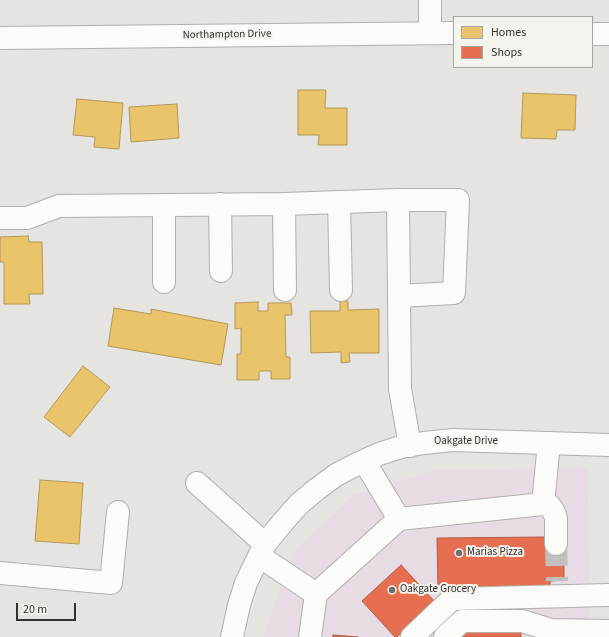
<!DOCTYPE html>
<html>
<head>
<meta charset="utf-8">
<style>
	body { margin:0 }
	#map { position:relative; width:609px; height:637px; overflow:hidden; background:#e5e4e1; font-family:"Source Sans 3",sans-serif }
	canvas { display:block }
	.legend { position:absolute; left:453px; top:16px; width:140px; height:52px; box-sizing:border-box; background:#f4f3ed; border:1px solid #a7a6a1; margin:0; padding:5px 7px; list-style:none; font-size:12px; color:#333230 }
	.legend li { display:flex; align-items:center; gap:8px; height:20px }
	.legend b { width:20px; border:1px solid #a7a6a1 }
	.scale { position:absolute; left:16px; top:603px; width:60px; height:18px; box-sizing:border-box; border:2px solid #333230; border-top:0; padding-left:5px; font-size:12px; line-height:14px; white-space:nowrap; color:#333230; -webkit-text-stroke:3px #f4f3ed; paint-order:stroke }
</style>
</head>
<body>
<div id="map">
<canvas width="609" height="637"></canvas>
<ul class="legend">
<li><b style="height:11px;background:#e9c46a"></b>Homes</li>
<li><b style="height:11px;background:#e76f51"></b>Shops</li>
</ul>
<div class="scale">20 m</div>
</div>
<script>
const context = document.querySelector('canvas').getContext('2d');
context.lineJoin = 'round';
function paint(path, color) { context.fillStyle = color; context.fill(path, 'evenodd'); }
const toPath = rows => new Path2D(rows.map(r => 'M' + r).join(''));
function trace(path, color, width, dash) { context.strokeStyle = color; context.lineWidth = width; context.lineCap = dash ? 'butt' : 'round'; context.setLineDash(dash || []); context.stroke(path); }
function label(font, color, halo, rows, align = 'center') {
  context.font = font + ' "Source Sans 3",sans-serif'; context.lineWidth = 4; context.setLineDash([]); context.textBaseline = 'middle'; context.strokeStyle = halo; context.fillStyle = color; for (const [text, x, y, turn = 0] of rows) {
    context.save(); context.translate(x, y); context.rotate((+turn || 0) * Math.PI / 180); context.textAlign = isNaN(turn) ? turn : align; if (halo) context.strokeText(text, 0, 0); context.fillText(text, 0, 0); context.restore();
  }
}
const commercial = toPath([
	[588,467,589,637,263,637,294,551,354,495,433,471]
]);
const homes = toPath([
	[298,90,326,90,325,108,347,108,347,145,318,145,319,135,298,135,298,90],
	[523,93,576,95,575,130,557,130,556,139,521,138,523,93],
	[77,99,123,103,119,149,94,147,95,137,73,135,77,99],
	[177,104,179,138,131,142,129,107,177,104],
	[28,236,29,242,42,242,43,294,29,294,30,304,4,304,4,262,0,262,0,237,28,236],
	[340,301,348,301,348,310,379,309,379,353,349,353,350,362,341,363,341,352,311,353,310,311,340,311,340,301],
	[258,302,258,311,268,311,268,303,291,303,292,315,285,315,286,357,290,357,290,379,271,379,271,371,259,371,259,380,237,380,237,354,241,354,241,328,235,329,235,303,258,302],
	[114,308,151,314,151,309,228,324,221,365,108,346,114,308],
	[83,366,110,387,70,437,44,417,83,366],
	[40,480,83,483,79,544,35,541,40,480]
]);
const shops = toPath([
	[550,537,564,544,564,580,550,581,550,587,438,588,437,538,550,537],
	[401,565,435,602,397,637,395,637,362,601,401,565],
	[461,630,521,630,521,637,454,637,461,630],
	[333,635,358,637,333,637,333,635]
]);
const minorTunnel = toPath([
	[556,544,557,581]
]);
const minor = toPath([
	[430,0,430,33],
	[592,34,609,34],
	[0,38,454,33],
	[398,200,458,200,454,293,399,296],
	[339,202,341,290],
	[220,204,221,271],
	[284,204,285,290],
	[0,218,27,218,59,206,284,204,398,200,400,389,410,446],
	[164,282,164,205],
	[364,461,399,519],
	[197,483,265,544],
	[543,504,549,505,554,512,556,518,556,544],
	[259,556,316,594],
	[0,573,111,583,118,512],
	[232,637,239,605,246,583,265,544,283,522,299,504,317,489,336,475,357,464,379,454,401,447,424,443,453,440,609,445],
	[310,637,316,594,399,519,543,504,549,443],
	[412,637,452,599,609,595],
	[445,637,462,621,522,621,551,630],
	[551,637,551,630,609,631]
]);
const markers = [
	[459,553,4,"#71706e"],
	[392,590,4,"#71706e"]
];
const streetNames = [
	["Northampton Drive",227,35,-1],
	["Oakgate Drive",466,442]
];
const poiNames = [
	["Marias Pizza",467,553],
	["Oakgate Grocery",400,590]
];
paint(commercial, '#e7dce3');
paint(homes, '#e9c46a');
trace(homes, '#b29859', 1);
paint(shops, '#e76f51');
trace(shops, '#b15d47', 1);
trace(minorTunnel, '#c1c0be', 22, [22, 11]);
trace(minor, '#b0afac', 24);
trace(minor, '#fbfbfa', 22);
for (const [x, y, r, color] of markers) { const dot = new Path2D(); dot.arc(x, y, r, 0, 2 * Math.PI); context.fillStyle = color; context.fill(dot); trace(dot, '#f4f3ed', 1.5); }
label('11px', '#333230', '#f4f3ed', streetNames);
label('11px', '#333230', '#f4f3ed', poiNames, 'left');
</script>
</body>
</html>
